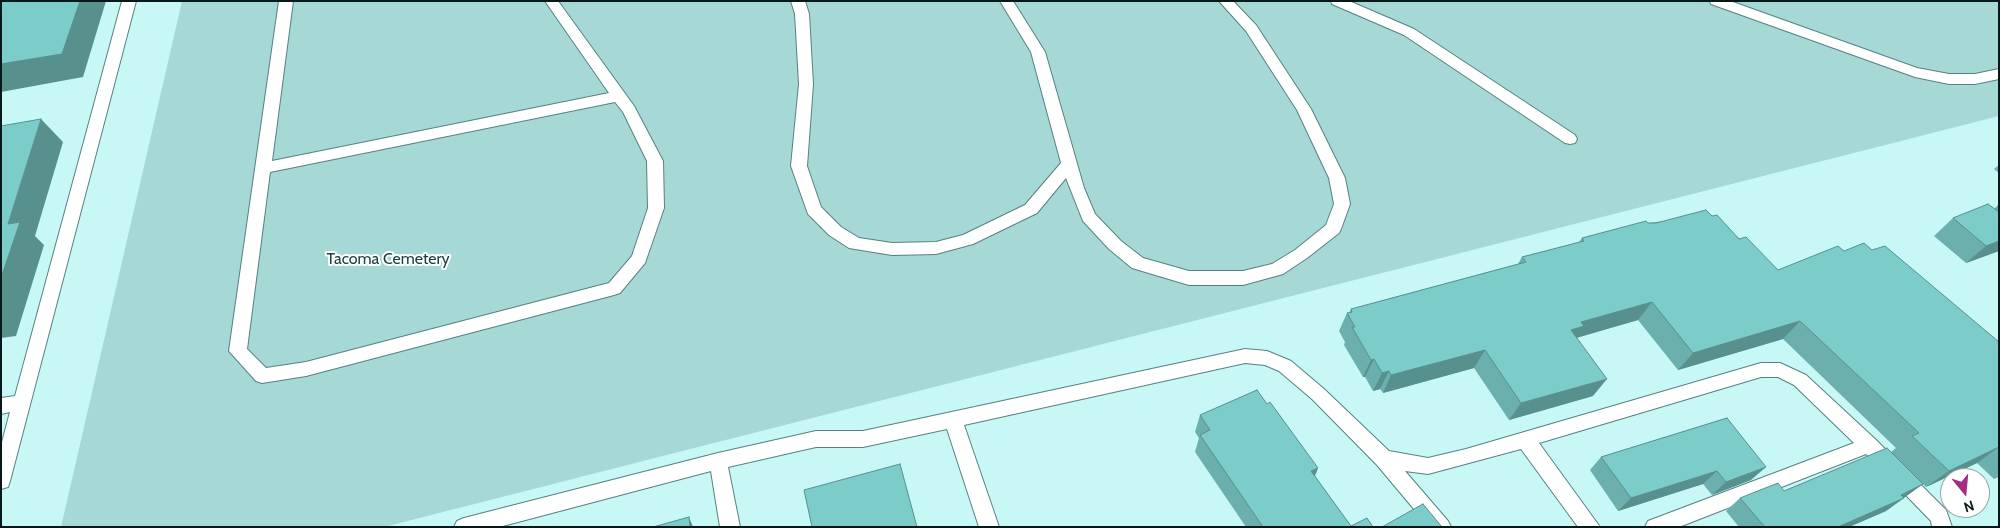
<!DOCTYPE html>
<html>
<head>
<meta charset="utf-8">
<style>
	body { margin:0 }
	#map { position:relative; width:2000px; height:528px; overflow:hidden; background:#c8f8f5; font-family:Cabin,sans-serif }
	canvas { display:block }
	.frame { position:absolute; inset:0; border:2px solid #061918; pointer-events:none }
	.north { position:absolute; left:1940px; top:468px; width:50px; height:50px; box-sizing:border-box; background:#fff; border:1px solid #9ba3a3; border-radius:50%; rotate:163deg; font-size:14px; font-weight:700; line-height:20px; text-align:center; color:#061918 }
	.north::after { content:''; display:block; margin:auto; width:18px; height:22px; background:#a52c83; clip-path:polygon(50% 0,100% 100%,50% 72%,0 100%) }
</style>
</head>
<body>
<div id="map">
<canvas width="2000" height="528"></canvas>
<div class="frame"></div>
<div class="north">N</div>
</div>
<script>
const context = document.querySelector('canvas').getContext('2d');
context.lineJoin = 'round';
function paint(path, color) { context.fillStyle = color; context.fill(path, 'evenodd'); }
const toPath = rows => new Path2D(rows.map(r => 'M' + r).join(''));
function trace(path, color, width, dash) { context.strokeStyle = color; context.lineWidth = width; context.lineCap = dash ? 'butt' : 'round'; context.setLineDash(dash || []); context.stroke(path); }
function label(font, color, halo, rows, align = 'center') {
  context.font = font + ' Cabin,sans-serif'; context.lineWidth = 4; context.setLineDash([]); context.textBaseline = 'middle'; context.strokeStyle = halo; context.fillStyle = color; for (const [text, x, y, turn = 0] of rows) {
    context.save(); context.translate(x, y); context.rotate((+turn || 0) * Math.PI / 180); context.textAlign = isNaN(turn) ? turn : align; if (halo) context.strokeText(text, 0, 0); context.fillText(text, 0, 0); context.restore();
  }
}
const green = toPath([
	[182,1,1999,1,1999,116,384,527,61,527]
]);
const service = toPath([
	[122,1,136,1,10,481,8,487,1,489,1,446,10,412,1,414,1,398,15,396,122,1],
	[279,1,293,1,272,161,609,93,545,1,558,1,634,106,663,161,664,208,645,263,620,293,614,295,306,376,262,383,256,381,229,351,279,1],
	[615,102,623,112,647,161,648,208,632,256,609,283,306,362,266,368,247,349,270,172,615,102],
	[791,1,805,1,809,14,813,84,807,166,821,207,841,227,859,238,892,243,936,242,963,235,1025,205,1061,163,1031,52,1000,1,1013,1,1045,52,1084,188,1095,214,1121,241,1143,258,1189,271,1243,271,1272,264,1295,250,1326,225,1334,204,1329,178,1297,110,1246,31,1219,1,1233,1,1256,25,1311,109,1345,178,1350,204,1341,229,1339,233,1307,258,1283,274,1243,285,1189,285,1132,268,1109,249,1083,221,1066,178,1037,213,973,244,936,254,892,255,849,248,829,235,808,214,791,166,799,84,795,14,791,1],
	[1331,1,1349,1,1414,29,1575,135,1577,139,1575,143,1570,144,1565,143,1404,35,1332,4,1331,1],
	[1710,1,1730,1,1917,68,1949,74,1975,74,1999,69,1999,79,1975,84,1949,84,1915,77,1711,4,1710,1],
	[1245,349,1267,351,1291,361,1324,389,1389,451,1428,458,1466,449,1761,363,1780,363,1806,375,1875,439,1946,510,1952,527,1932,527,1931,521,1866,454,1679,527,1645,527,1648,521,1854,443,1794,385,1778,377,1761,377,1539,443,1600,527,1578,527,1521,449,1428,474,1405,471,1448,521,1451,527,1429,527,1377,465,1312,399,1279,371,1265,365,1245,363,964,425,999,527,979,527,947,429,863,447,816,447,728,467,740,527,720,527,711,471,499,527,454,527,457,521,464,518,718,453,816,431,863,431,1245,349]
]);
const wall = toPath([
	[1999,165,1999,173,1994,169],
	[1999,204,1999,251,1966,263,1934,236,1953,218,1994,209],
	[1712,216,1778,270,1844,251,1872,250,1999,342,1999,477,1994,479,1977,463,1926,487,1923,484,1886,511,1849,527,1739,527,1726,511,1740,498,1784,491,1891,452,1896,448,1783,339,1678,370,1638,320,1576,338,1593,396,1509,420,1474,368,1383,393,1380,389,1373,391,1365,377,1363,377,1344,345,1345,342,1339,331,1347,313,1349,313,1351,309,1518,264,1522,257,1579,242,1582,238,1648,223],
	[1267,404,1318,468,1315,476,1351,526,1373,527,1246,527,1195,452,1199,438,1195,432,1200,415],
	[1727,418,1751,480,1712,495,1703,484,1618,511,1590,470,1601,457]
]);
const shadedWall = toPath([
	[80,1,106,1,83,77,1,92,1,64],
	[41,119,63,142,35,236,44,245,16,336,1,338,1,278,8,224],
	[1999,241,1999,251,1966,263,1986,246],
	[1652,302,1638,320,1576,338,1571,330,1581,322],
	[1800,321,1783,339,1678,370,1693,353],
	[1485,350,1474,368,1383,393,1391,375],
	[1374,359,1365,377,1363,377,1371,360],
	[1389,371,1380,389,1373,391,1382,373],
	[1607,379,1593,396,1509,420,1521,403],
	[1999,447,1977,463,1926,487,1949,471],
	[1766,467,1751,480,1712,495,1726,482],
	[1318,468,1311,484,1311,471],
	[1717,471,1703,484,1618,511,1631,498],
	[1923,484,1905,497,1889,505,1904,498,1886,511,1849,527,1838,527],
	[689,517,693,527,690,527]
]);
const building = toPath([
	[1,1,80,1,62,54,1,64,1,1],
	[41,119,8,224,20,222,1,278,1,126,41,119],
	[1988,204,1999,212,1999,241,1986,246,1953,218,1988,204],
	[1706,210,1712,216,1717,215,1739,239,1746,237,1778,270,1838,246,1844,251,1864,243,1872,250,1885,246,1999,342,1999,447,1949,471,1912,436,1919,433,1800,321,1693,353,1652,302,1581,322,1584,326,1571,330,1607,379,1521,403,1485,350,1391,375,1389,371,1382,373,1374,359,1371,360,1352,327,1355,327,1347,313,1352,312,1351,309,1526,262,1522,257,1584,241,1582,238,1646,221,1648,223,1656,223,1706,210],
	[1257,390,1267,404,1270,402,1318,468,1311,471,1351,526,1367,518,1373,527,1263,527,1200,435,1210,430,1200,415,1257,390],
	[1727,418,1766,467,1726,482,1717,471,1631,498,1601,457,1727,418],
	[1887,448,1923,484,1901,495,1904,498,1838,527,1765,527,1740,498,1778,483,1784,491,1887,448],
	[900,464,917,527,812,527,804,490,900,464],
	[1423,504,1442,527,1382,527,1423,504],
	[689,517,690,527,653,527,689,517]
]);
const parkNames = [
	["Tacoma Cemetery",388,259]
];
paint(green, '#a6d8d5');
trace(service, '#558280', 2);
paint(service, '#fff');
paint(wall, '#6bb0ad');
paint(shadedWall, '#57908d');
paint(building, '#7ccdc9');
trace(building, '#57908d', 1);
label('16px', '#1b4140', '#fff', parkNames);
</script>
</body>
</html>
